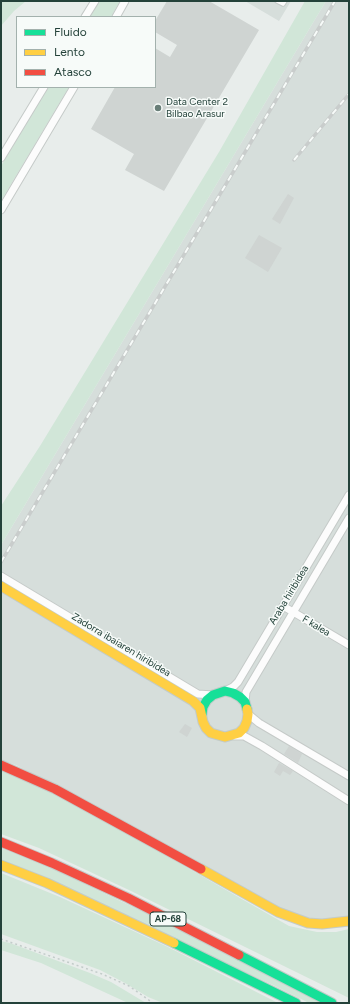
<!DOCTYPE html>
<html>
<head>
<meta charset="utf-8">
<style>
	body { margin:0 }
	#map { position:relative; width:350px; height:1004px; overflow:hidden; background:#e8edeb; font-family:Figtree,sans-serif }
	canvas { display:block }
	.frame { position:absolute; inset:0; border:2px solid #24423a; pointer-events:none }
	.legend { position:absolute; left:16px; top:16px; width:140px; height:72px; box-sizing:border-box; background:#f7fbf9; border:1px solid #a3b1ad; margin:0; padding:5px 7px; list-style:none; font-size:12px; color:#24423a }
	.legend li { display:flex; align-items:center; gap:8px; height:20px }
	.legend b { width:20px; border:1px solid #a3b1ad }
</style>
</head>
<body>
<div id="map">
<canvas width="350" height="1004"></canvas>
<div class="frame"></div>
<ul class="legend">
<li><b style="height:5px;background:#16e098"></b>Fluido</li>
<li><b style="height:5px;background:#ffcf43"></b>Lento</li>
<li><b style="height:5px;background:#f24e42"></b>Atasco</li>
</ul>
</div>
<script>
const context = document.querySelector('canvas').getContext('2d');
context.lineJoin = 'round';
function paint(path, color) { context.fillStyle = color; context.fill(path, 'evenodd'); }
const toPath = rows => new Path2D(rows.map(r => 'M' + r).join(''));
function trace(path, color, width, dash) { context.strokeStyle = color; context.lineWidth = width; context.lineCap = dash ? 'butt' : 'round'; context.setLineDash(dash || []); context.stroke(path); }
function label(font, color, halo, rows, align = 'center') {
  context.font = font + ' Figtree,sans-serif'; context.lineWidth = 3; context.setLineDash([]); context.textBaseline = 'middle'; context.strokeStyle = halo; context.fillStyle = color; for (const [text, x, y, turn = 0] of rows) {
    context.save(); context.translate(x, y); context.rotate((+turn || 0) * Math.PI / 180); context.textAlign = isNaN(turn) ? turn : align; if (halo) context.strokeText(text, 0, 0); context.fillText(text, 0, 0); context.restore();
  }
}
const built = toPath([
	[245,1,291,1,279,21],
	[326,1,349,1,349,917,327,922,306,919,283,911,79,798,16,765,1,760,1,545]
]);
const green = toPath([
	[1,1,26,1,14,11,1,26],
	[99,1,120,1,111,17,90,17],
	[305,1,326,1,1,545,1,506,40,446,130,298,219,152],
	[48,87,69,87,1,201,1,166],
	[1,769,74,803,289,926,317,932,336,932,349,929,349,998,129,890,39,848,1,834],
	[1,848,49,867,156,918,321,1003,309,1003,273,985,1,860],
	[1,873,60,897,168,947,278,1003,163,1003,148,997,125,983,100,970,1,934],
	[1,941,10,943,90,973,111,982,146,1003,128,1003,41,963,1,950]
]);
const building = toPath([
	[167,1,209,1,259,30,164,191,125,170,134,154,91,129,115,87,155,87,155,48,170,57,177,45,155,32,155,21],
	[288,194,294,198,280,224,272,219],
	[259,235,282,248,268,272,245,258],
	[185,724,192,728,187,737,179,732],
	[289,746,302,754,298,763,284,754],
	[279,763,293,771,290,775,283,771,280,776,274,772]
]);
const path = toPath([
	[1,939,102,974,129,986,153,1003]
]);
const lane = toPath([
	[277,1,283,4,285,1]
]);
const street = toPath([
	[85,17,95,1],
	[116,17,125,1],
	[1,158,44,87],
	[1,210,74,87],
	[1,576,198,694,213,695],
	[283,606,349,645],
	[225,691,233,687,238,682,349,495],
	[245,702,246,692,349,518],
	[248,714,259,723,349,776],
	[235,736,244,736,262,746,349,801]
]);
const fast = toPath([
	[202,714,203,707,207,700,213,695,225,691,233,693,240,697,245,702,247,709],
	[174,943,296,1003],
	[239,955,332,1003]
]);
const slow = toPath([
	[1,586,193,701,200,708,203,722,206,728,211,733,225,737,239,733,244,728,247,721,248,714,247,709],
	[1,865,47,883,174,943],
	[201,869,278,912,308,923,322,924,349,921]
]);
const jam = toPath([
	[1,765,55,789,201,869],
	[1,842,52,863,128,898,239,955]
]);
const rail = toPath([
	[294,160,349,94],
	[1,562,335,1]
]);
const markers = [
	[158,108,4,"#697e78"]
];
const shields = [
	[168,919,36]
];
const shieldNames = [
	["AP-68",168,919]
];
const poiNames = [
	["Data Center 2",166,102],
	["Bilbao Arasur",166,114]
];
const streetNames = [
	["Araba hiribidea",289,595,-59],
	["F kalea",316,626,31],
	["Zadorra ibaiaren hiribidea",121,645,31]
];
paint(built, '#d6dedb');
paint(green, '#d1e6d8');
paint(building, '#cfd4d2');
trace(lane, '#c5cac8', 5.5);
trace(street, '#c5cac8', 9);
trace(fast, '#c3cbc8', 11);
trace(slow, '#c3cbc8', 11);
trace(jam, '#c3cbc8', 11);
trace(path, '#c3ccca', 1.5, [2, 3]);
trace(lane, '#fcfcfc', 3.5);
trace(street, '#fcfcfc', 7);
trace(fast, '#16e098', 9);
trace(slow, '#ffcf43', 9);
trace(jam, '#f24e42', 9);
trace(rail, '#c9cdcc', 3.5);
trace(rail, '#f7fbf9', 2, [6]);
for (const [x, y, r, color] of markers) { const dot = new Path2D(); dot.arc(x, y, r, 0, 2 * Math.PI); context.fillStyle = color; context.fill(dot); trace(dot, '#f7fbf9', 1.5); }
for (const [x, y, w] of shields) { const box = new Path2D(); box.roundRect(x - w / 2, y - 7, w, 14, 3); context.fillStyle = '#f7fbf9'; context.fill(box); trace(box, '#24423a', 1); }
label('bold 9px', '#24423a', null, shieldNames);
label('10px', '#24423a', '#f7fbf9', poiNames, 'left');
label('10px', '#24423a', '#f7fbf9', streetNames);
</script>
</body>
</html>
